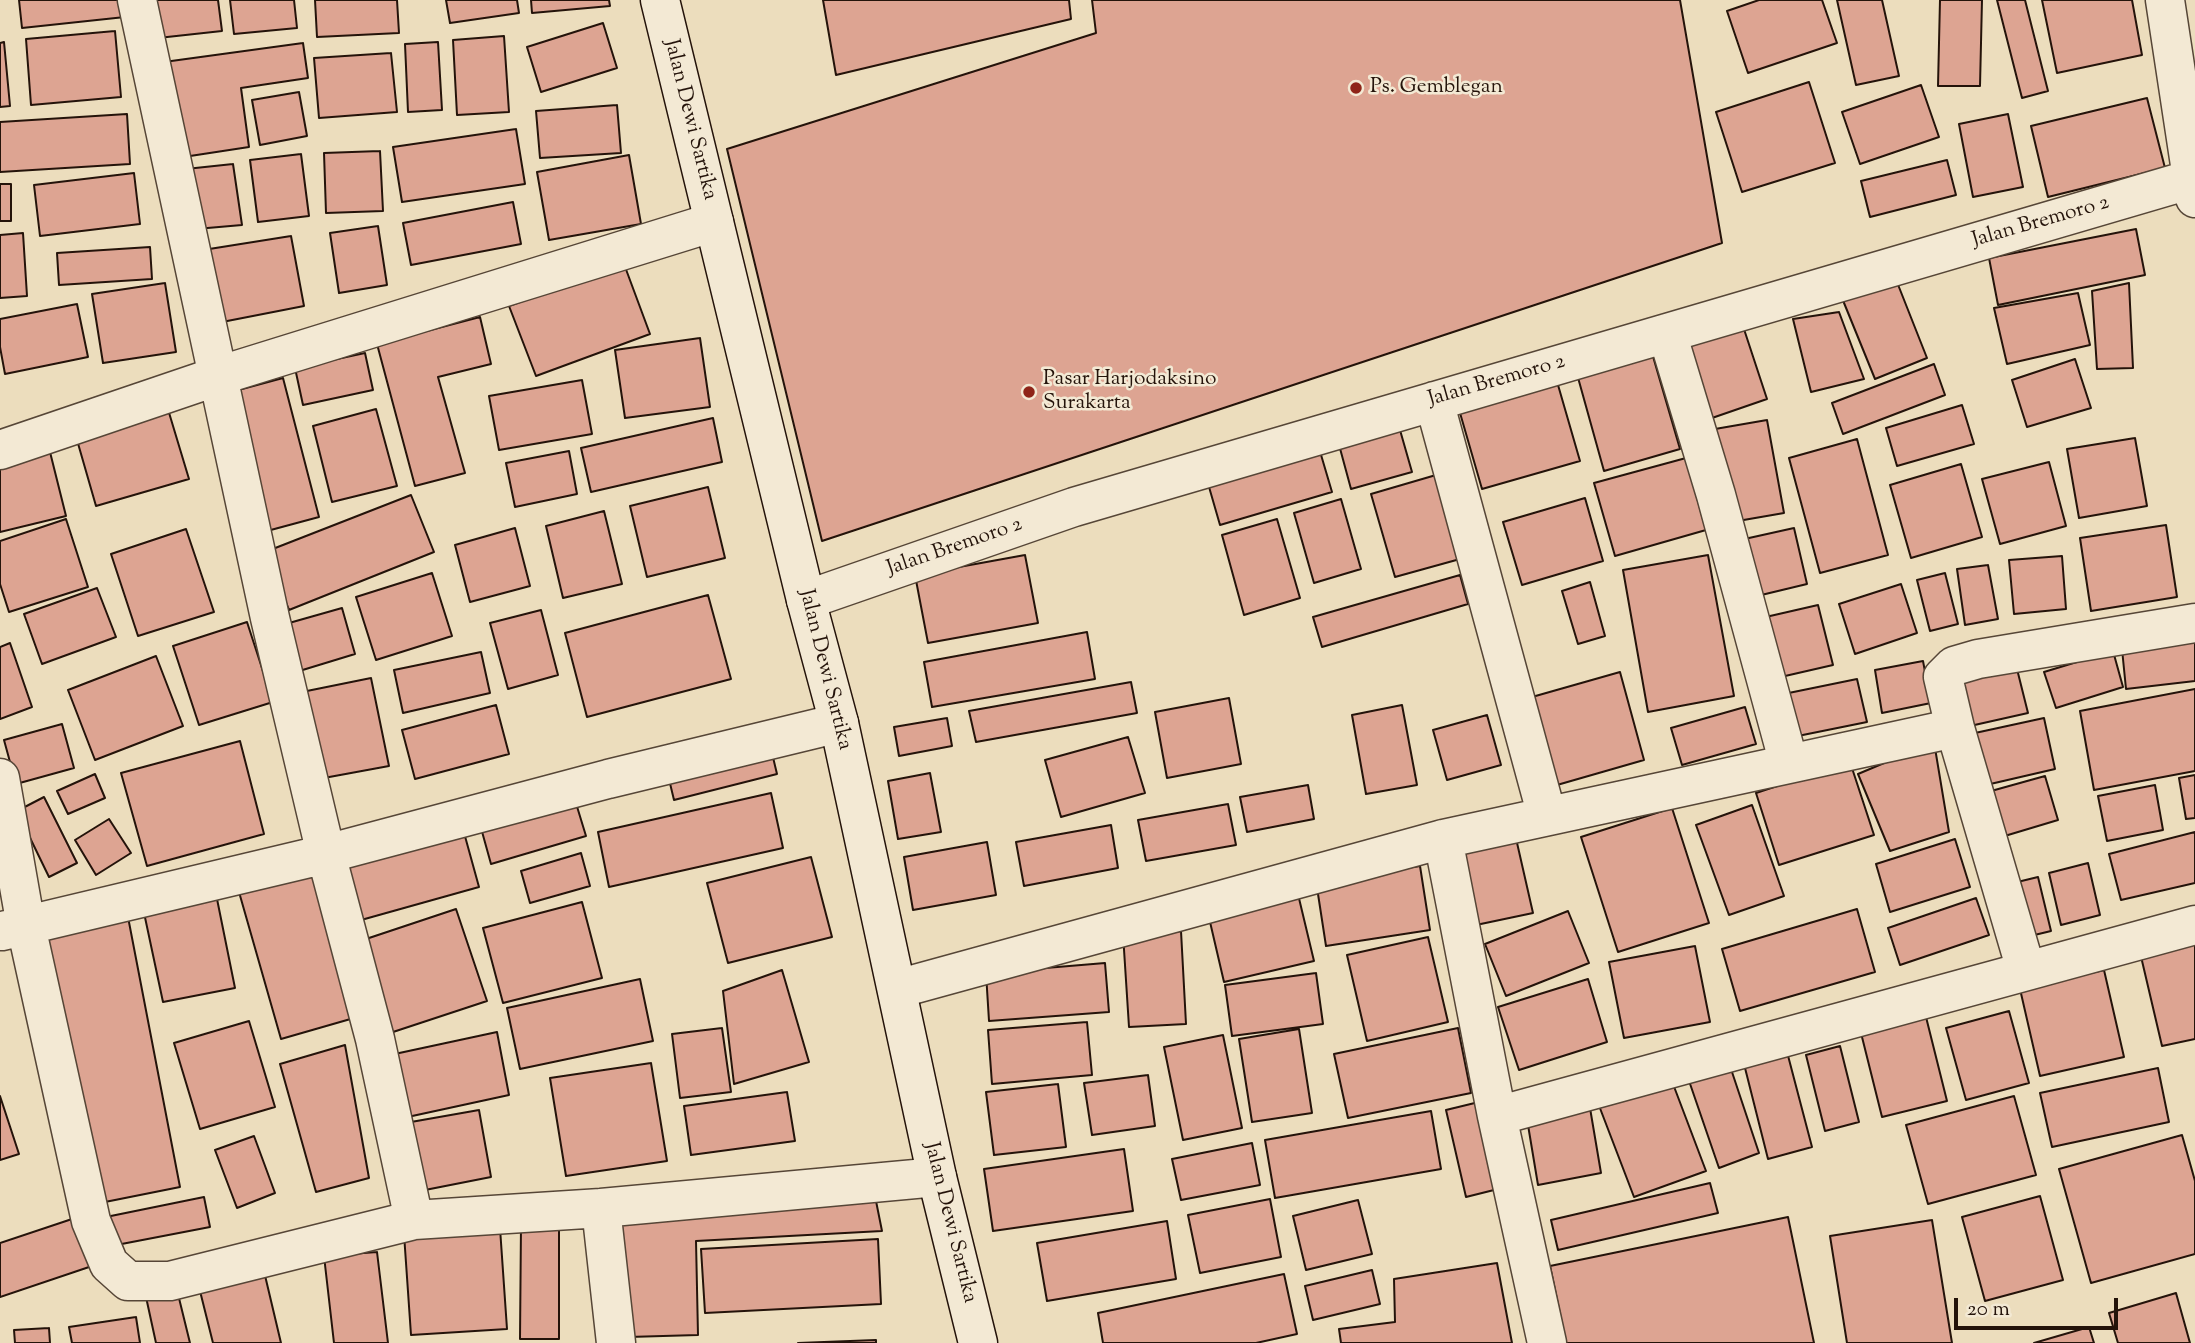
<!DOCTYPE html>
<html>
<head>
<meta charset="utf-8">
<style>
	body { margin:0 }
	#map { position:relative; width:2195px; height:1343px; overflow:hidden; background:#ecddbd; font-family:"Sorts Mill Goudy",serif }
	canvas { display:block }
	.scale { position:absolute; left:1954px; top:1298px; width:164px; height:32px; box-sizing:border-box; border:4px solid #24130a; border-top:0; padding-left:9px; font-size:21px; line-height:24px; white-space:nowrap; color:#24130a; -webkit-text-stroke:5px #f3e9d4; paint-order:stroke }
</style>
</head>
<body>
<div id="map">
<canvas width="2195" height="1343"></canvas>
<div class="scale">20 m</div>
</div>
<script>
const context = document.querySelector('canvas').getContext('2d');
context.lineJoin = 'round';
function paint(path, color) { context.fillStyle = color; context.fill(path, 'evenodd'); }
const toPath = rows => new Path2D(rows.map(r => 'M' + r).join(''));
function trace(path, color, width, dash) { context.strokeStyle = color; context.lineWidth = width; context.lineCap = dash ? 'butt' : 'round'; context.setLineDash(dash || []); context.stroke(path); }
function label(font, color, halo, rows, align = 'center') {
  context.font = font + ' "Sorts Mill Goudy",serif'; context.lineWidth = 5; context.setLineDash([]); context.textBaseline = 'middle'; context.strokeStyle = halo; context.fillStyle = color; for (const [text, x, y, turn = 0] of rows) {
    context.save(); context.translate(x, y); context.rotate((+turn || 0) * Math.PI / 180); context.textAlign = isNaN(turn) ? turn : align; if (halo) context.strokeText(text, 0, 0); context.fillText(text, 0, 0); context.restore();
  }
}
const building = toPath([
	[19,0,123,0,125,17,22,28,19,0],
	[150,0,218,0,222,31,158,38,150,0],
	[230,0,294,0,297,28,234,34,230,0],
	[315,0,397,0,399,33,317,37,315,0],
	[446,0,517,0,519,13,450,23,446,0],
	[531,0,609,0,610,6,532,13,531,0],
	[823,0,1069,0,1071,19,836,75,823,0],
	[1092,0,1680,0,1722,243,822,541,727,149,1096,33,1092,0],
	[1759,0,1822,0,1837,43,1748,73,1727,11,1759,0],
	[1837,0,1882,0,1899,76,1856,85,1837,0],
	[1940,0,1982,0,1980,86,1938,86,1940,0],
	[1997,0,2025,0,2048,91,2022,98,1997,0],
	[2042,0,2132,0,2142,55,2057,73,2042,0],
	[603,23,617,68,541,92,527,47,603,23],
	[115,31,121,97,31,105,26,39,115,31],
	[504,36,509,112,457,115,453,40,504,36],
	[4,42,10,106,0,107,0,43,4,42],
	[438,42,442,110,408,112,405,44,438,42],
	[303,43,308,78,241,88,249,147,177,158,164,62,303,43],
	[391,53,397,112,319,118,314,58,391,53],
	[1809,82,1835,163,1742,192,1716,112,1809,82],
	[1921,85,1939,137,1860,164,1842,112,1921,85],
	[299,92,307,136,260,145,252,100,299,92],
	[2147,98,2165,168,2048,197,2031,126,2147,98],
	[617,105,621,153,540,158,536,111,617,105],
	[127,114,130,164,0,172,0,122,127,114],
	[2008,114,2023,187,1973,197,1959,124,2008,114],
	[516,129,525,184,402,202,393,147,516,129],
	[380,151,383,211,326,213,324,153,380,151],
	[301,154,309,216,258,222,250,160,301,154],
	[629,155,641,224,549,240,537,172,629,155],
	[1947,160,1956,195,1870,217,1861,181,1947,160],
	[233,164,242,225,196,229,186,169,233,164],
	[134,173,140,224,40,236,34,185,134,173],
	[0,184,11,184,11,221,0,221,0,184],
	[513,202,521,244,411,265,403,223,513,202],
	[378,226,387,285,339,293,330,233,378,226],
	[2136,229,2145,275,1998,305,1989,258,2136,229],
	[23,233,27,296,0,298,0,235,23,233],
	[291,236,304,306,217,323,203,250,291,236],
	[150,247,152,279,59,285,57,253,150,247],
	[624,264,650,334,536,376,509,306,624,264],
	[1895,277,1927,358,1875,379,1842,298,1895,277],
	[165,283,176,352,103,363,92,294,165,283],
	[2129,283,2133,368,2097,369,2092,291,2129,283],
	[2078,293,2090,345,2007,364,1994,308,2078,293],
	[77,304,88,357,5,374,0,347,0,319,77,304],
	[1839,312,1864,379,1811,392,1793,319,1839,312],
	[480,317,491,364,438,377,465,473,415,486,377,344,480,317],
	[1740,317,1767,399,1712,418,1685,336,1740,317],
	[700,338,710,407,625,418,615,350,700,338],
	[365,353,373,390,303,405,295,368,365,353],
	[1652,353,1680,449,1604,471,1577,374,1652,353],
	[2075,359,2091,408,2027,427,2012,380,2075,359],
	[1934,364,1945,395,1843,434,1832,403,1934,364],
	[283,378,319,517,267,531,231,392,283,378],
	[1556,378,1580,461,1482,489,1458,406,1556,378],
	[582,380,592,434,499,450,489,396,582,380],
	[1962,405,1974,444,1897,466,1886,428,1962,405],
	[167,406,189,479,96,506,75,433,167,406],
	[376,409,397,486,332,502,313,426,376,409],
	[713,418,722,462,591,492,581,448,713,418],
	[1767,420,1784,513,1732,522,1715,429,1767,420],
	[1398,423,1412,472,1351,489,1338,441,1398,423],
	[2135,438,2147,506,2079,518,2067,449,2135,438],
	[1857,439,1888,555,1820,573,1789,458,1857,439],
	[49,448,66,516,0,532,0,461,49,448],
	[1319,448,1332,492,1220,525,1207,480,1319,448],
	[569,451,577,494,515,507,506,463,569,451],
	[1686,458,1706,530,1615,556,1594,483,1686,458],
	[2049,462,2066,526,2000,544,1982,479,2049,462],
	[1961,464,1982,537,1911,558,1890,485,1961,464],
	[1436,475,1460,559,1395,577,1371,494,1436,475],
	[708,487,725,558,647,577,630,506,708,487],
	[411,495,434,552,289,610,265,552,411,495],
	[1585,498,1603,561,1522,585,1503,522,1585,498],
	[1341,499,1361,569,1314,583,1294,513,1341,499],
	[604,511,622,584,563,598,546,526,604,511],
	[66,519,88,587,9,612,0,584,0,541,66,519],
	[1277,519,1300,598,1244,615,1222,535,1277,519],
	[2166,525,2177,597,2091,611,2080,538,2166,525],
	[515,528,530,586,470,602,455,545,515,528],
	[1794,528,1807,584,1753,597,1740,540,1794,528],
	[186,529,214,612,138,636,111,554,186,529],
	[1025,555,1038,623,928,643,915,575,1025,555],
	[1708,555,1734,696,1648,712,1623,570,1708,555],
	[2062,556,2066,609,2014,614,2009,560,2062,556],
	[1988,565,1998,619,1965,625,1957,569,1988,565],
	[432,573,452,636,376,660,356,597,432,573],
	[1945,573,1958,624,1930,631,1917,580,1945,573],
	[1460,575,1468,604,1322,647,1313,617,1460,575],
	[1590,582,1605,636,1578,644,1562,591,1590,582],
	[1901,584,1917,633,1855,654,1839,604,1901,584],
	[97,588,116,637,42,664,24,614,97,588],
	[708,595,731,679,587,717,565,633,708,595],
	[1818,605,1833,665,1772,679,1757,619,1818,605],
	[342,608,355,654,296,672,282,625,342,608],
	[541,610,558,675,508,689,490,623,541,610],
	[247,622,273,702,199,725,173,646,247,622],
	[2195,631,2195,681,2126,689,2121,639,2195,631],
	[1087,632,1095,679,932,707,924,662,1087,632],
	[10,643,32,707,0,719,0,647,10,643],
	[2113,651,2123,687,2056,708,2044,672,2113,651],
	[481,652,490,693,403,713,394,670,481,652],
	[156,656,183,726,95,760,68,690,156,656],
	[1923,661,1931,703,1882,713,1875,670,1923,661],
	[2016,665,2028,713,1970,726,1959,679,2016,665],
	[1620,672,1644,760,1557,785,1532,697,1620,672],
	[371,678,389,766,313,780,297,693,371,678],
	[1857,679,1867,722,1783,739,1774,696,1857,679],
	[1131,682,1137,713,976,742,969,711,1131,682],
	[2195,689,2195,771,2094,790,2080,711,2195,689],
	[1229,698,1241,764,1167,778,1155,712,1229,698],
	[496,705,509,754,415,779,402,730,496,705],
	[1402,705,1417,785,1366,794,1352,715,1402,705],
	[1745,707,1756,744,1682,765,1671,728,1745,707],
	[1487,715,1501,765,1447,780,1433,730,1487,715],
	[947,718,952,746,899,756,894,727,947,718],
	[2044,718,2055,769,1986,785,1975,733,2044,718],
	[62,724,74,768,16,784,4,740,62,724],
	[1128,737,1145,793,1061,817,1045,760,1128,737],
	[240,741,264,834,147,866,121,773,240,741],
	[1934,742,1949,832,1890,851,1858,774,1934,742],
	[771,749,777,774,674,800,668,775,771,749],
	[1850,762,1874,835,1779,865,1756,793,1850,762],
	[930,773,941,832,898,839,888,781,930,773],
	[95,774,105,798,68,814,57,791,95,774],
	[2195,775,2195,818,2186,819,2179,778,2195,775],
	[2045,776,2058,820,1998,838,1984,793,2045,776],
	[1308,785,1314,819,1247,832,1240,797,1308,785],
	[2155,785,2163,830,2107,841,2098,796,2155,785],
	[771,793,783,848,609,887,598,832,771,793],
	[44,797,77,863,49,877,17,811,44,797],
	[575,800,586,836,491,864,481,828,575,800],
	[1228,804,1236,845,1146,861,1138,820,1228,804],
	[1752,805,1784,896,1729,915,1696,825,1752,805],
	[1672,808,1709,923,1618,952,1581,837,1672,808],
	[109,819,131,853,96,875,75,840,109,819],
	[1111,825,1118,868,1024,886,1016,842,1111,825],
	[463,829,479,887,354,922,338,865,463,829],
	[2195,832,2195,883,2121,900,2109,854,2195,832],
	[1515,834,1533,913,1476,925,1458,846,1515,834],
	[1955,839,1970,887,1890,912,1876,864,1955,839],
	[987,842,996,895,913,910,904,857,987,842],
	[581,853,590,886,530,903,521,871,581,853],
	[811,857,832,937,728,963,707,883,811,857],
	[2088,863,2100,915,2061,925,2049,873,2088,863],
	[311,864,354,1018,281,1039,237,885,311,864],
	[1420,866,1430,930,1326,946,1316,881,1420,866],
	[2038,877,2051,931,2018,939,2005,885,2038,877],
	[1297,890,1314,961,1224,982,1207,909,1297,890],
	[216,894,235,988,163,1002,143,908,216,894],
	[1976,898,1989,935,1900,965,1888,928,1976,898],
	[582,902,602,978,503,1003,483,928,582,902],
	[456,909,487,1001,390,1033,360,941,456,909],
	[1857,909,1875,972,1740,1011,1722,949,1857,909],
	[1568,911,1589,963,1506,996,1485,944,1568,911],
	[128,917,180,1187,100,1203,46,933,128,917],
	[1181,931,1186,1024,1129,1027,1123,934,1181,931],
	[2195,935,2195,1039,2162,1046,2139,948,2195,935],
	[1428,937,1448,1022,1367,1041,1347,955,1428,937],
	[1695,946,1710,1022,1624,1038,1609,962,1695,946],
	[1105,963,1109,1012,989,1021,986,973,1105,963],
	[782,970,809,1062,734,1084,723,991,782,970],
	[2104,970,2124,1057,2040,1076,2020,989,2104,970],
	[1316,973,1323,1024,1232,1036,1225,985,1316,973],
	[640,979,653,1041,520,1069,507,1008,640,979],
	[1588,979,1607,1042,1519,1070,1498,1007,1588,979],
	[2009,1011,2029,1083,1966,1100,1946,1028,2009,1011],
	[1926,1017,1947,1101,1882,1117,1861,1033,1926,1017],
	[249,1021,275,1107,200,1129,174,1043,249,1021],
	[1087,1022,1092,1075,992,1084,988,1030,1087,1022],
	[722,1028,731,1092,680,1098,672,1034,722,1028],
	[1458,1028,1471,1093,1348,1118,1334,1054,1458,1028],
	[1299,1029,1312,1113,1252,1122,1239,1039,1299,1029],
	[497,1032,509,1095,403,1118,390,1055,497,1032],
	[1223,1035,1242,1128,1183,1140,1164,1047,1223,1035],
	[345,1045,369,1178,316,1192,280,1064,345,1045],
	[1840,1046,1859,1122,1825,1131,1806,1055,1840,1046],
	[1786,1048,1812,1147,1768,1159,1743,1060,1786,1048],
	[1728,1060,1759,1153,1719,1168,1687,1075,1728,1060],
	[651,1063,667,1161,566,1176,550,1078,651,1063],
	[2158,1068,2169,1122,2052,1147,2040,1093,2158,1068],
	[1148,1075,1155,1126,1092,1135,1084,1083,1148,1075],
	[1670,1076,1706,1171,1634,1197,1598,1103,1670,1076],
	[1058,1084,1066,1147,994,1155,986,1092,1058,1084],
	[787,1092,795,1141,691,1155,684,1106,787,1092],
	[0,1096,19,1154,0,1160,0,1096],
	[2014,1096,2036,1175,1928,1204,1906,1125,2014,1096],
	[1483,1101,1502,1188,1466,1197,1446,1110,1483,1101],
	[1590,1108,1601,1173,1538,1185,1527,1119,1590,1108],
	[479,1110,491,1177,425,1190,411,1122,479,1110],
	[1431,1111,1441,1169,1275,1198,1265,1140,1431,1111],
	[2182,1135,2195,1181,2195,1254,2091,1283,2059,1169,2182,1135],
	[254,1136,275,1193,237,1208,215,1150,254,1136],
	[1252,1143,1260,1185,1181,1200,1172,1159,1252,1143],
	[1124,1149,1133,1211,993,1231,984,1169,1124,1149],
	[1710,1183,1718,1213,1558,1250,1551,1220,1710,1183],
	[2040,1196,2063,1280,1985,1301,1962,1217,2040,1196],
	[204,1197,210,1227,106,1247,101,1218,204,1197],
	[1270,1199,1281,1257,1200,1273,1188,1215,1270,1199],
	[1358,1200,1372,1254,1306,1270,1293,1216,1358,1200],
	[876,1201,882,1231,696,1241,698,1335,628,1337,619,1217,876,1201],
	[81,1216,98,1264,0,1297,0,1243,81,1216],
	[1788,1217,1814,1343,1566,1343,1550,1266,1788,1217],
	[1932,1220,1952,1343,1847,1343,1830,1236,1932,1220],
	[1167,1221,1176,1279,1047,1301,1037,1243,1167,1221],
	[521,1224,559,1224,559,1339,520,1339,521,1224],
	[500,1228,507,1329,411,1335,404,1234,500,1228],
	[878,1239,881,1304,705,1313,701,1249,878,1239],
	[377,1252,388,1343,334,1343,324,1256,377,1252],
	[1497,1263,1512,1343,1341,1343,1339,1329,1395,1322,1394,1279,1497,1263],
	[263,1267,281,1343,213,1343,198,1283,263,1267],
	[1372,1270,1380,1304,1313,1320,1305,1286,1372,1270],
	[1284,1274,1297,1334,1256,1343,1103,1343,1098,1313,1284,1274],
	[177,1290,190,1343,156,1343,146,1297,177,1290],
	[2176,1293,2190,1343,2118,1343,2109,1313,2176,1293],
	[136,1317,140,1343,72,1343,69,1327,136,1317],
	[2089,1327,2094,1343,2034,1343,2089,1327],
	[49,1328,50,1343,15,1343,14,1330,49,1328],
	[876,1340,876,1343,798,1343,876,1340]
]);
const street = toPath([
	[137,0,270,618,326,854,375,1039,414,1220],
	[2165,0,2195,198],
	[1667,333,1716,495,1789,764],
	[1434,401,1547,816],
	[0,450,218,376,714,222],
	[806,600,1074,507,2192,179],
	[1955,728,1943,677,1954,666,1978,659,2195,623],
	[0,778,26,926,91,1221,109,1264,128,1281,170,1281,414,1220,601,1208,937,1177],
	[1443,839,1497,1116,1547,1343],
	[2,931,326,854,608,779,839,723],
	[897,989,1443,839,1955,728,2026,970],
	[1497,1116,2195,925],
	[601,1208,616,1343]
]);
const secondary = toPath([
	[660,0,806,600,839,723,937,1177,978,1343]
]);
const markers = [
	[1356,88,7,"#8f2418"],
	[1029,392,7,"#8f2418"]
];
const poiNames = [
	["Ps. Gemblegan",1370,88],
	["Pasar Harjodaksino",1043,380],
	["Surakarta",1043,404]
];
const streetNames = [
	["Jalan Dewi Sartika",689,120,76],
	["Jalan Bremoro 2",2041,223,-16],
	["Jalan Bremoro 2",1497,382,-16],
	["Jalan Bremoro 2",955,548,-19],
	["Jalan Dewi Sartika",824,670,76],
	["Jalan Dewi Sartika",949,1223,76]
];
paint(building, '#dda492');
trace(building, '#24130a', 2);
trace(street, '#564637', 41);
trace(secondary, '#24130a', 41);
trace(street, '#f3e9d4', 38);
trace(secondary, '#f3e9d4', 38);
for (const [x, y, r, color] of markers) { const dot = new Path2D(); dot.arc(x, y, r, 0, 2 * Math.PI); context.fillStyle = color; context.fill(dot); trace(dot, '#f3e9d4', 2.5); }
label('21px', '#24130a', '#f3e9d4', poiNames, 'left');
label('21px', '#24130a', '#f3e9d4', streetNames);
</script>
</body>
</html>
